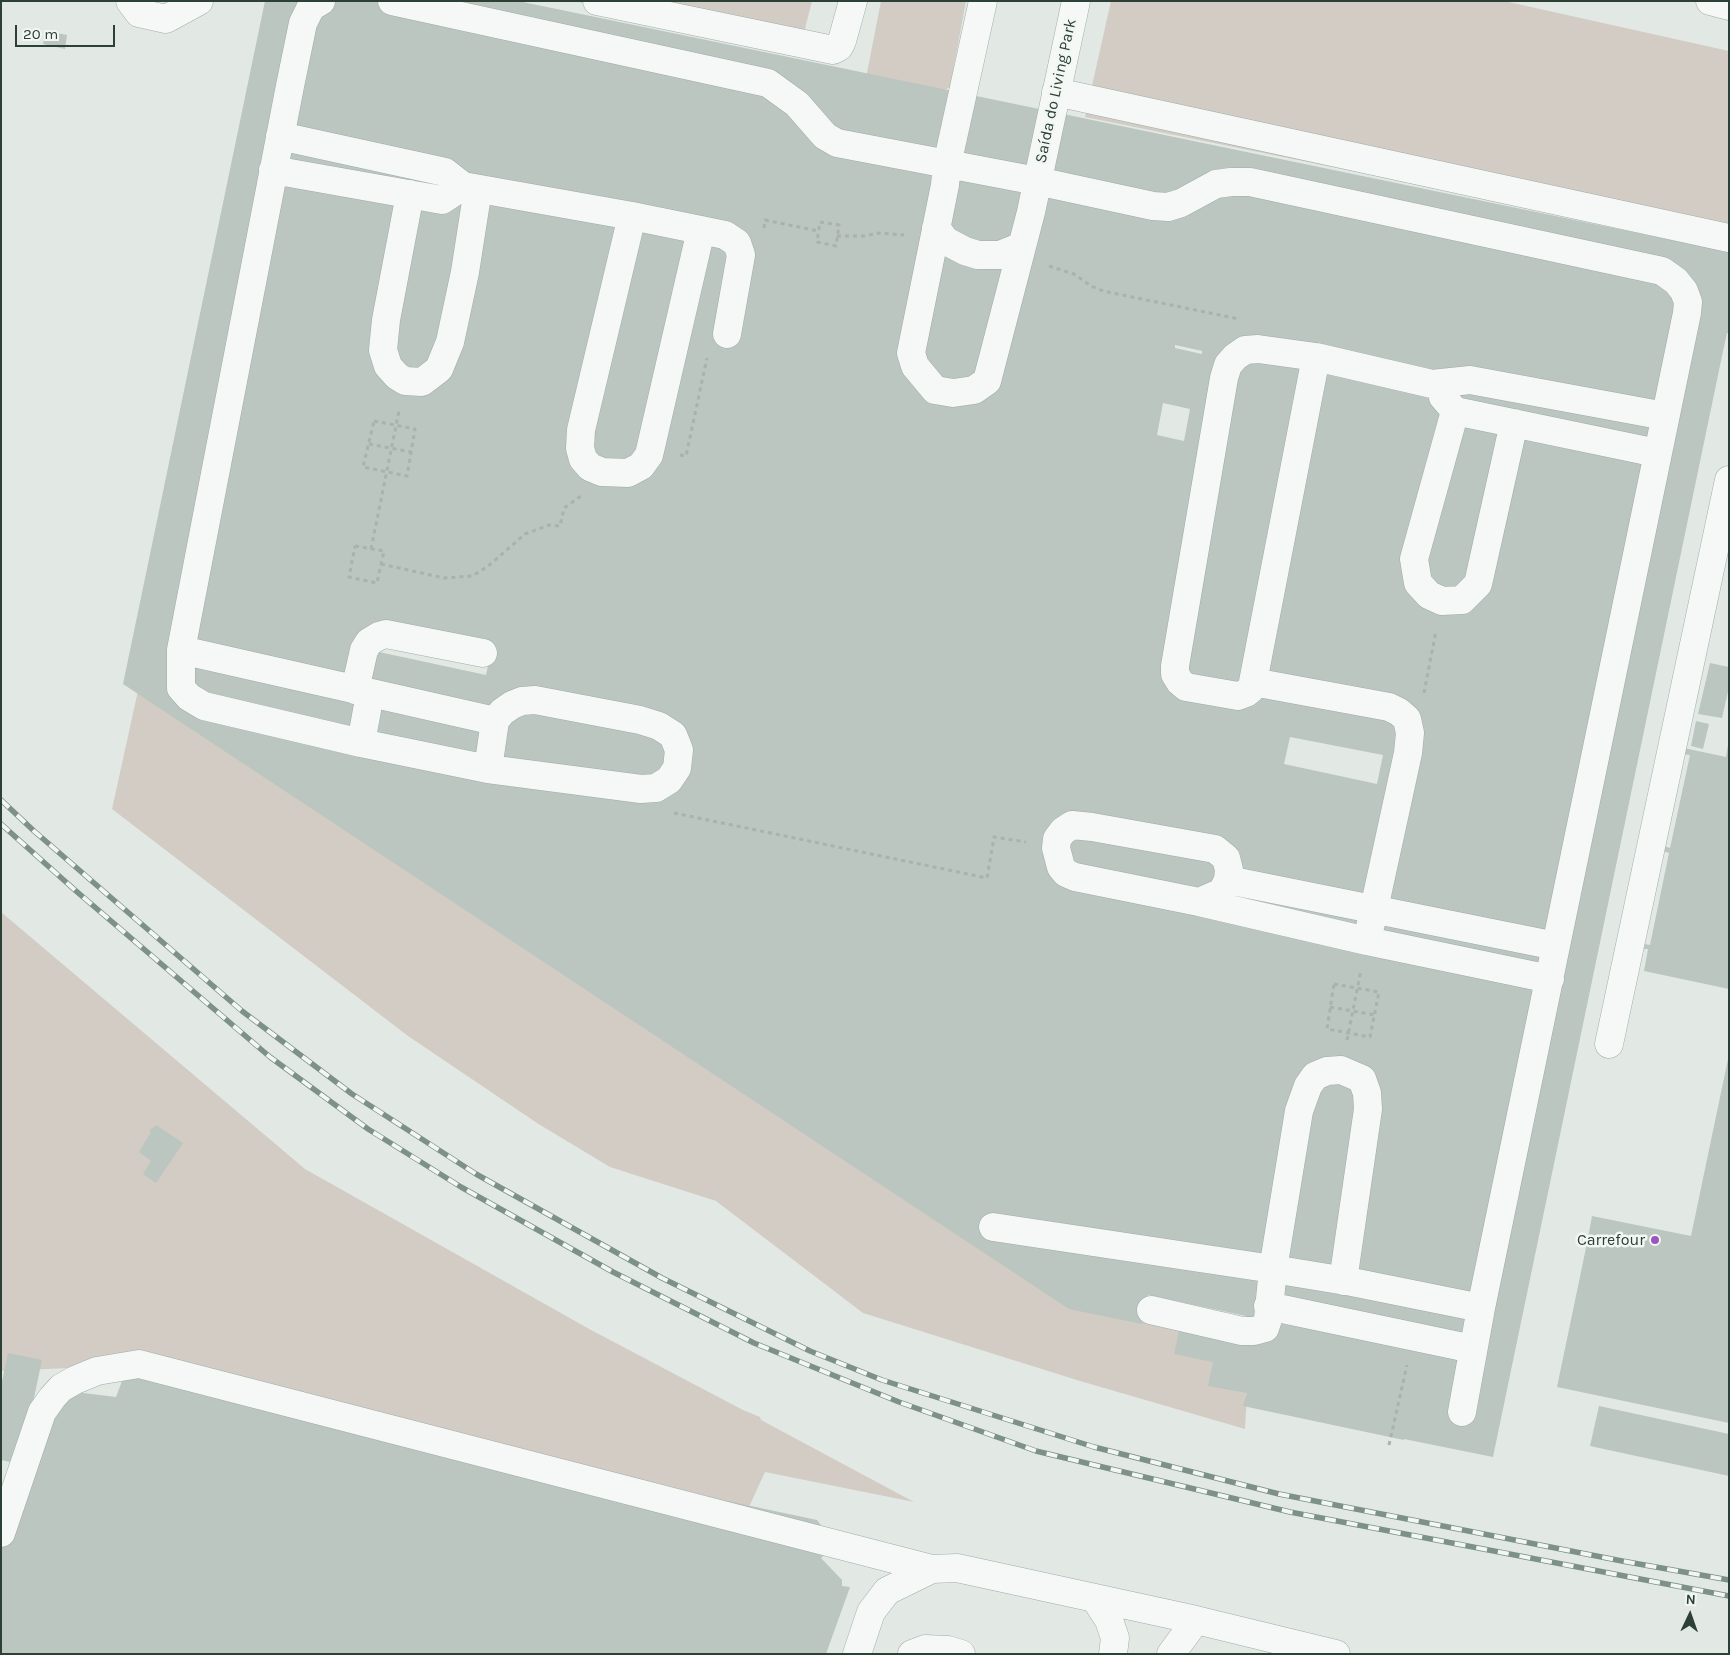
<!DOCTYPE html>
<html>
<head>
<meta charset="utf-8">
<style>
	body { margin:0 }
	#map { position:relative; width:1730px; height:1655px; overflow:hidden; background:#e2e9e5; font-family:Karla,sans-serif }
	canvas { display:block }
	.frame { position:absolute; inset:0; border:2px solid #2c4035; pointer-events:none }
	.north { position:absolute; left:1665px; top:1590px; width:50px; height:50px; -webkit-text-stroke:4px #f2f7f4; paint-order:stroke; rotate:3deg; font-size:14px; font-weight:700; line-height:20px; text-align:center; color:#2c4035 }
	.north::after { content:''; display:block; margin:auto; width:18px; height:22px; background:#2c4035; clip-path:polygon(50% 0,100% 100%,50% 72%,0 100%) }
	.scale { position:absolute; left:15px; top:25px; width:100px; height:22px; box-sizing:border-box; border:2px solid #2c4035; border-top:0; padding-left:6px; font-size:15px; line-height:18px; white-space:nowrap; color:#2c4035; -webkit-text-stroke:4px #f2f7f4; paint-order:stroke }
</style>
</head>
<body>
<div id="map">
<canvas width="1730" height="1655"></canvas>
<div class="frame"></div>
<div class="north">N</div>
<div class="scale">20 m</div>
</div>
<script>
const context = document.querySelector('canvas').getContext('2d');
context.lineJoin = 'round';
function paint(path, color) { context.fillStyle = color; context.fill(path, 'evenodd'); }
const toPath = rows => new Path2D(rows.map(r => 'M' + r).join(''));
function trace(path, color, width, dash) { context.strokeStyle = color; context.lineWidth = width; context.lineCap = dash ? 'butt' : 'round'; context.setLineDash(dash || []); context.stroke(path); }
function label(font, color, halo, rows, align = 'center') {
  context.font = font + ' Karla,sans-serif'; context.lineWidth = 5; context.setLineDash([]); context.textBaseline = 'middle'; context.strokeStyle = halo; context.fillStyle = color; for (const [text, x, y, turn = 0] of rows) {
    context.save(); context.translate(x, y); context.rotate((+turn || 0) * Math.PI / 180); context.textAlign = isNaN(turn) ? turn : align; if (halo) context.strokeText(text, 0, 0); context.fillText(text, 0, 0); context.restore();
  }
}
const green = toPath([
	[574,1,812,1,800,49],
	[881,1,966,1,950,87,935,96,865,83],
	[1111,1,1504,1,1729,51,1729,247,1085,117],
	[139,686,1078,1308,1185,1329,1184,1351,1222,1360,1247,1391,1245,1429,1080,1381,863,1313,716,1201,610,1167,537,1123,408,1036,112,809],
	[1,912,305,1169,591,1330,743,1410,760,1417,761,1420,914,1502,765,1472,749,1507,656,1483,439,1449,115,1366,1,1371]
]);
const building = toPath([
	[265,1,518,1,1729,252,1729,333,1727,333,1722,356,1493,1457,1404,1439,1404,1440,1243,1406,1247,1393,1208,1386,1213,1362,1174,1354,1179,1331,1240,1344,1246,1316,1148,1295,1142,1324,1069,1309,123,684],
	[1175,345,1202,351,1202,354,1175,348],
	[1163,403,1190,409,1184,441,1157,435],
	[385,625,492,647,486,675,379,652],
	[1290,737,1383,755,1377,784,1284,764],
	[46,31,67,35,65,49,43,44],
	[1710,663,1729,667,1729,687,1722,718,1698,714],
	[1696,721,1709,724,1703,749,1691,746],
	[1728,745,1729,745,1729,989,1644,971,1648,949,1644,949,1645,944,1650,945,1669,853,1663,851,1664,846,1670,848,1690,755,1683,754,1684,748,1726,757],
	[1728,1059,1729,1423,1557,1387,1587,1243,1581,1242,1583,1236,1588,1238,1592,1216,1691,1236],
	[156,1125,183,1143,156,1183,143,1174,151,1161,139,1152,151,1132,149,1131],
	[8,1353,42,1360,34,1398,47,1398,75,1392,116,1397,125,1373,817,1520,835,1544,821,1558,842,1580,842,1586,850,1587,826,1654,1,1654,1,1492,10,1462,1,1460,1,1386],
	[1599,1406,1729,1434,1729,1476,1590,1446]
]);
const path = toPath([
	[820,222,839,225,836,246,817,242,820,222],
	[764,228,765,220,818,231],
	[837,236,863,236,880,233,904,235],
	[1049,266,1074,274,1091,286,1103,291,1239,319],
	[374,421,415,429,407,476,363,467,374,421],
	[369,444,411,452],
	[680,455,686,456,707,358],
	[355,546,384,551,377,583,349,577,355,546],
	[371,549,399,411],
	[381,564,444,578,472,576,487,567,525,534,549,525,560,526,564,508,581,496],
	[1424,693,1436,631],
	[674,813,987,878,994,837,1026,842],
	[1334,984,1379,992,1370,1037,1327,1029,1334,984],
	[1330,1007,1375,1015],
	[1347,1040,1361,970],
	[1389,1445,1407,1365]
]);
const minor = toPath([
	[130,1,139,13,166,19,199,1],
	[392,1,768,83,797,104,825,136,837,143,1037,181,1153,206,1168,207,1181,203,1216,184,1231,182,1250,182,1662,271,1676,281,1684,291,1688,302,1687,313,1481,1308,1462,1412],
	[597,1,833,50,839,47,842,41,853,1],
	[983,1,947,165,945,185,911,353,915,366,935,390,953,393,974,390,987,381,1031,212,1076,1],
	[1710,1,1729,6],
	[1056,92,1729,238],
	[280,136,445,172,463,186,632,216,725,235,737,243,741,255,727,334],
	[273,170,442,200,463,186],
	[410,194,386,320,383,350,388,366,397,376,405,381,422,382,439,369,450,342,465,272,478,189],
	[632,216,581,430,580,448,583,459,590,467,602,472,628,473,641,466,649,455,701,230],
	[936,228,946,241,965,251,978,255,1000,255,1022,246],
	[1258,349,1316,357,1253,682,1251,689,1246,693,1238,696,1186,687,1180,682,1175,674,1175,666,1224,378,1228,365,1235,357,1245,350,1258,349],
	[1316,357,1432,384,1470,380,1665,416],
	[1443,397,1455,411,1657,453],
	[1455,411,1414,559,1418,583,1429,595,1442,601,1462,600,1478,584,1514,423],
	[181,650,495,721,502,712,512,705,522,701,535,700,640,720,659,726,673,735,679,750,677,768,669,780,656,788,641,789,488,769,361,743,204,706,189,697,181,688,181,650,290,86,303,23,311,7,321,1],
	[1253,682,1389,707,1399,712,1407,719,1410,733,1408,753,1367,941,1550,979],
	[355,690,364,650,369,642,379,636,386,634,483,653],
	[361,743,370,694],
	[488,769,495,721],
	[1072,825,1092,827,1215,849,1226,858,1229,870,1228,880,1222,892,1199,902,1075,877,1066,873,1061,867,1056,848,1057,839,1063,831,1072,825],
	[1228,880,1556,946],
	[1199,902,1367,941],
	[1609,1044,1729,480],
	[993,1227,1273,1269,1299,1111,1308,1086,1315,1076,1327,1071,1341,1070,1362,1079,1367,1093,1368,1109,1343,1281],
	[1268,1306,1473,1349],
	[1151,1310,1242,1331,1254,1331,1265,1328,1268,1319,1273,1269,1352,1282,1481,1308],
	[1,1533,42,1412,52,1398,61,1388,75,1380,97,1371,139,1364,932,1569],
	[1096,1600,1109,1620,1115,1638,1113,1654],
	[857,1654,871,1612,887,1591,932,1569,957,1568,1196,1620,1336,1654],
	[912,1654,925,1649,948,1650,961,1654],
	[1171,1654,1196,1620]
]);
const rail = toPath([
	[1,800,34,831,242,1011,352,1094,476,1174,662,1278,810,1351,882,1380,1094,1447,1279,1494,1622,1561,1729,1580],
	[1,824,76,891,270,1057,368,1129,461,1187,613,1272,754,1343,899,1402,1036,1451,1290,1512,1729,1596]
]);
const markers = [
	[1655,1240,5,"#9b55c1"]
];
const streetNames = [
	["Saída do Living Park",1056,91,-78]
];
const poiNames = [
	["Carrefour",1645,1240]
];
paint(green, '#d2ccc4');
paint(building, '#bac6bf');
trace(minor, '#a0aca6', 29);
trace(path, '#a9b2ad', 3, [4, 4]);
trace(minor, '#f5f8f6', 28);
trace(rail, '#7d9186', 5.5);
trace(rail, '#f2f7f4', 4, [11]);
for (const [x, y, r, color] of markers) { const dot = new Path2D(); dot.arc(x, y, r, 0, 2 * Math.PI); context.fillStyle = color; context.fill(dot); trace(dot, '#f2f7f4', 2); }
label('16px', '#2c4035', '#f2f7f4', streetNames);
label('16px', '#2c4035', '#f2f7f4', poiNames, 'right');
</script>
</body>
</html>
